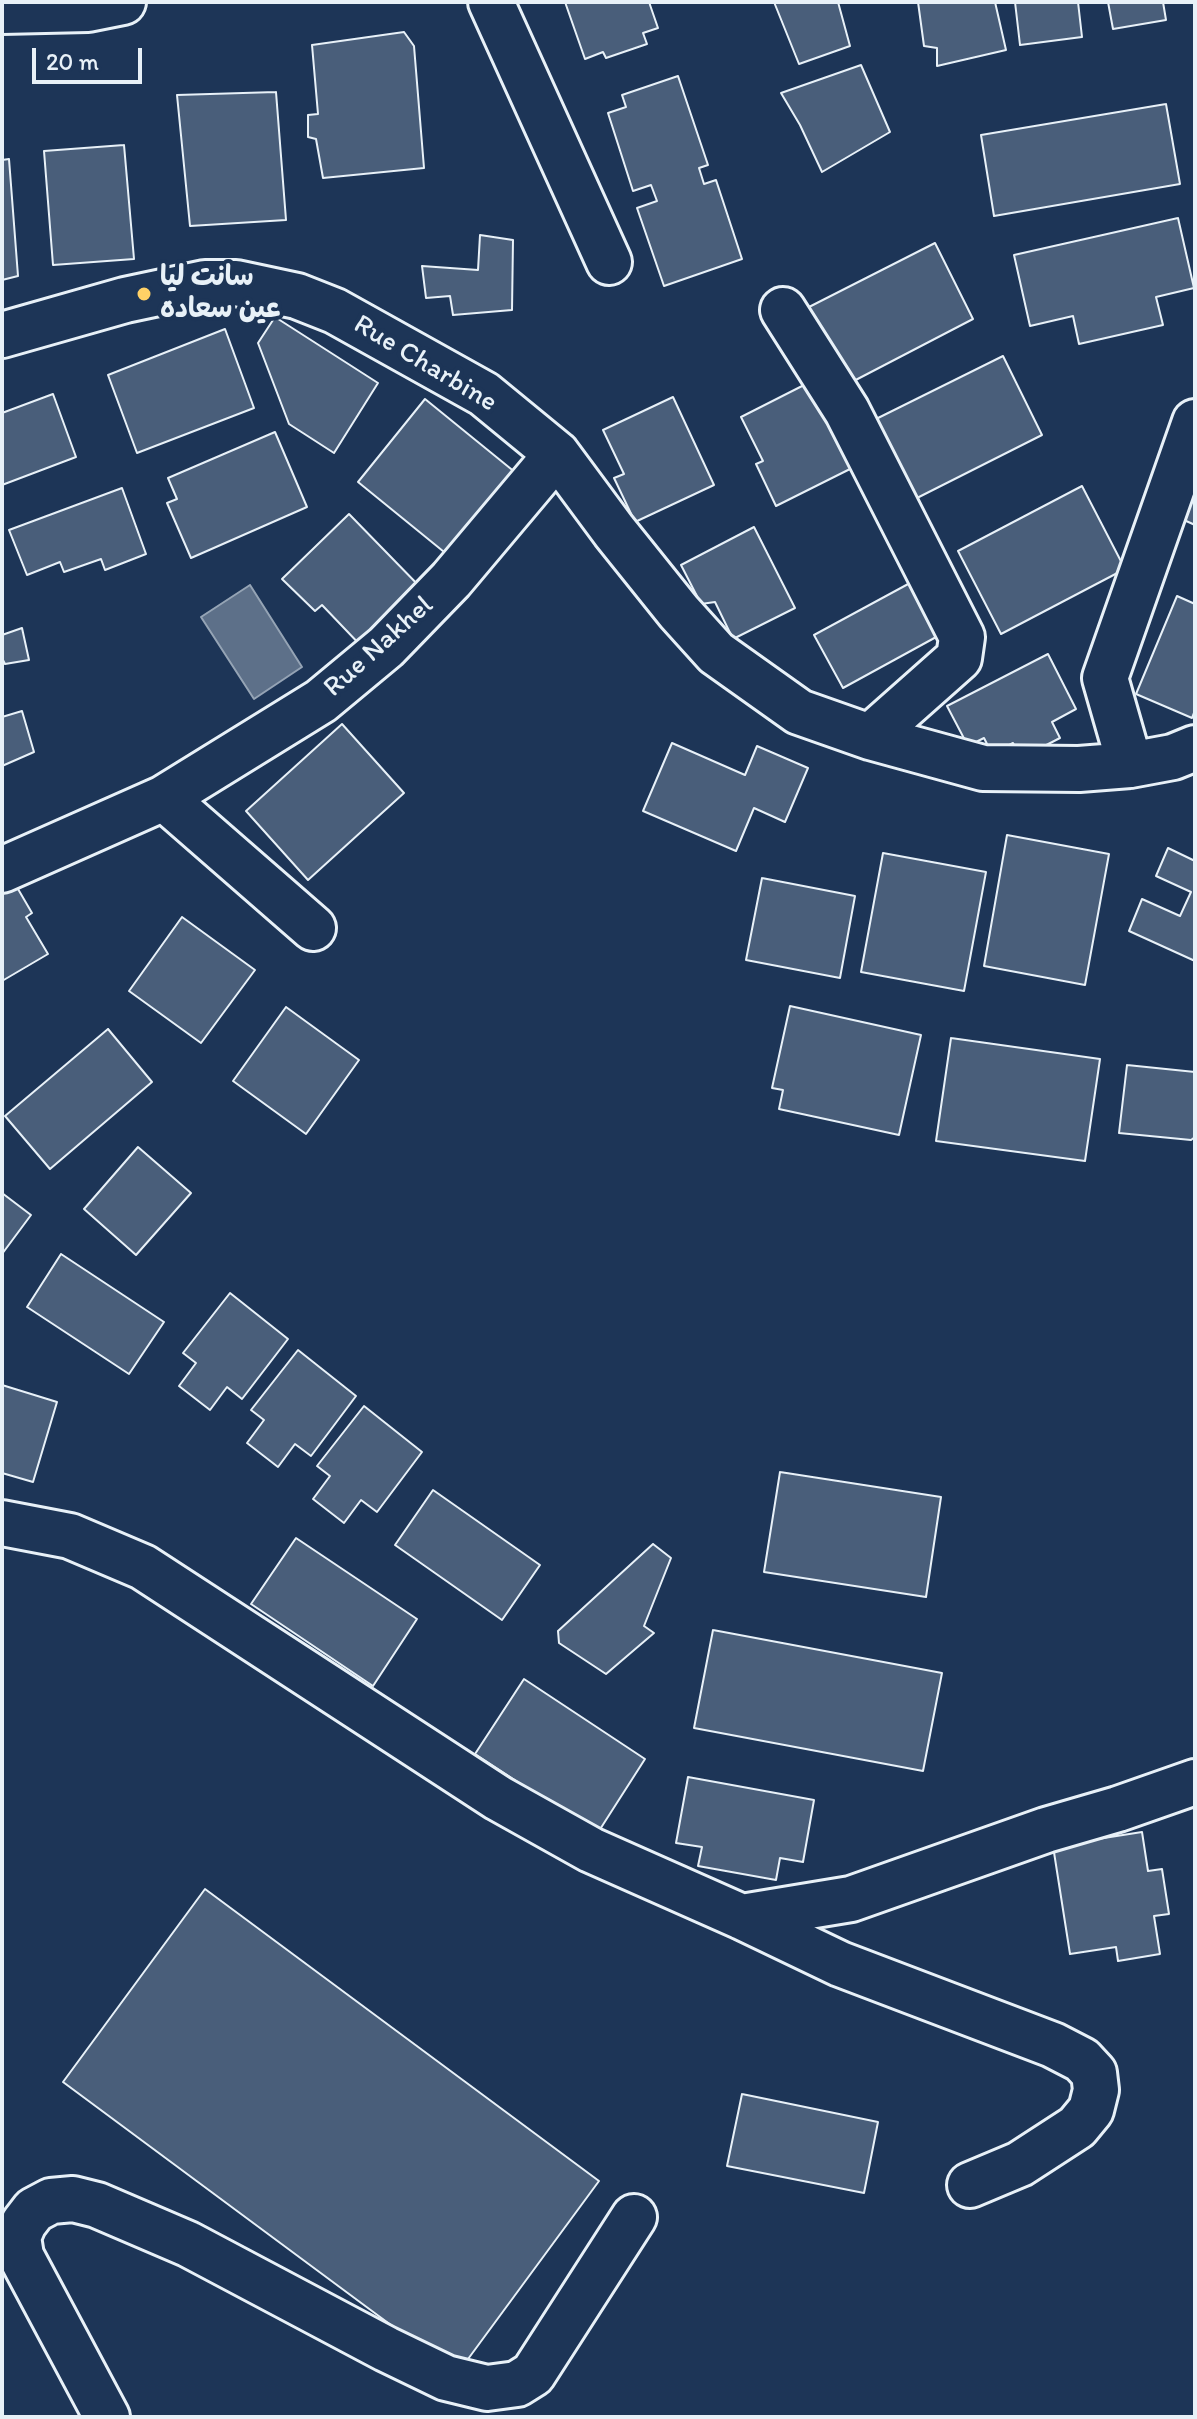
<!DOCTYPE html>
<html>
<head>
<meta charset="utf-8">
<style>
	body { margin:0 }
	#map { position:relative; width:1197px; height:2419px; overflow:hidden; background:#1d3557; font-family:Itim,sans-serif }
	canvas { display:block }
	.frame { position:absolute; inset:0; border:4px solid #e8f1f8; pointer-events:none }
	.scale { position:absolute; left:32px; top:48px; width:110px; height:36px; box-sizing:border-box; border:4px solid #e8f1f8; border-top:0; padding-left:10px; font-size:24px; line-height:28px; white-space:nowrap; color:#e8f1f8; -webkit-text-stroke:6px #1d3557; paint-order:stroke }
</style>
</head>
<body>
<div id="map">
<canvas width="1197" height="2419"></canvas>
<div class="frame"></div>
<div class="scale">20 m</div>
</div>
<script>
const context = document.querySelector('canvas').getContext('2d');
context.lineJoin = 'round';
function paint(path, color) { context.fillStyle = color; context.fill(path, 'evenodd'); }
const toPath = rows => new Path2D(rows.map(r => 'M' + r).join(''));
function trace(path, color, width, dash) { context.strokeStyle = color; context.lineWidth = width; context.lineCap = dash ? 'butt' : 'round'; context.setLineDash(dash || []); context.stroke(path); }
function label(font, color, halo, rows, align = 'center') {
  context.font = font + ' Itim,"Playpen Sans Arabic",sans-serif'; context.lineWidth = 8; context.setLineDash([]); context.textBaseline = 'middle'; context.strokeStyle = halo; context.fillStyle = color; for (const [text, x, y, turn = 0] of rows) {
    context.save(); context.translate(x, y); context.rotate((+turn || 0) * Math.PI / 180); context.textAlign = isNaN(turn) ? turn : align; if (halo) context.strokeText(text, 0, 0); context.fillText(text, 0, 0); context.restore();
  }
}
const water = toPath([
	[250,585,302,667,254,699,201,617,250,585]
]);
const building = toPath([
	[565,2,649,2,658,28,643,33,647,44,606,58,603,52,585,59,565,2],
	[774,2,838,2,850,46,799,64,774,2],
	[918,2,995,2,1006,50,937,66,937,48,924,46,918,2],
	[1015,2,1078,2,1082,37,1020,45,1015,2],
	[1108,2,1163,2,1166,20,1113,29,1108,2],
	[404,32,414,46,424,168,323,178,316,139,308,137,308,115,318,114,312,45,404,32],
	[861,65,890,132,822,172,800,125,781,93,861,65],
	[678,76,708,165,699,168,704,184,716,180,742,259,664,286,637,208,657,201,651,185,633,191,608,113,626,107,622,95,678,76],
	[276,92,286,220,190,226,177,95,276,92],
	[1166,104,1180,184,994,216,981,135,1166,104],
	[124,145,134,259,53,265,44,151,124,145],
	[9,159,18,276,2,280,2,160,9,159],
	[1178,218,1194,288,1156,297,1163,325,1079,344,1073,316,1030,326,1014,255,1178,218],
	[480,235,513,240,512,310,453,315,450,296,426,298,422,266,478,270,480,235],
	[935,243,973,319,848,384,809,307,935,243],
	[275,317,378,383,334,453,289,424,258,343,275,317],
	[225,329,254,408,137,453,108,375,225,329],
	[1003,356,1042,435,915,499,876,419,1003,356],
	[810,382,852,468,776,506,756,464,763,461,741,417,810,382],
	[53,394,76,457,2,485,2,413,53,394],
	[673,397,714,485,635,522,614,478,624,474,603,430,673,397],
	[425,399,516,473,449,556,358,482,425,399],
	[275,432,307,507,191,558,167,503,177,499,168,478,275,432],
	[1195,469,1195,525,1173,515,1195,469],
	[1082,486,1125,569,1001,634,958,551,1082,486],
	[122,488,146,554,105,570,101,559,64,572,60,562,27,575,9,530,122,488],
	[349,514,425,592,365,650,322,605,315,611,282,579,349,514],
	[754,527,795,608,733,639,715,602,701,604,681,565,754,527],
	[910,583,938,636,843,688,814,635,910,583],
	[1177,596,1195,604,1195,710,1192,718,1136,694,1177,596],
	[22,628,29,660,5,664,2,658,2,635,22,628],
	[1048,654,1076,709,1052,722,1060,738,1021,758,1013,743,992,754,984,738,968,746,947,706,1048,654],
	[22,711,34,752,2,766,2,717,22,711],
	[342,724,404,793,308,880,246,811,342,724],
	[672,743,745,775,757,746,808,768,785,822,754,808,736,851,643,811,672,743],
	[1007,835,1109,854,1085,985,984,966,1007,835],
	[1168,848,1195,861,1195,961,1129,931,1142,899,1180,916,1191,892,1156,876,1168,848],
	[883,853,986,872,964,991,861,972,883,853],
	[11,877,32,913,26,917,48,954,2,981,2,882,11,877],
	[762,878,855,896,840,978,746,960,762,878],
	[182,917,255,970,201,1043,129,991,182,917],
	[790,1006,921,1035,899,1135,779,1109,783,1090,772,1088,790,1006],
	[286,1007,359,1060,306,1134,233,1081,286,1007],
	[108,1029,152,1082,50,1169,5,1116,108,1029],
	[951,1038,1100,1059,1085,1161,936,1141,951,1038],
	[1127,1065,1195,1072,1195,1137,1191,1140,1119,1133,1127,1065],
	[138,1147,191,1193,136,1255,84,1209,138,1147],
	[2,1193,31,1215,2,1254,2,1193],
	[61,1254,164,1322,129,1374,27,1307,61,1254],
	[230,1293,288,1339,242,1399,227,1387,210,1410,179,1386,196,1363,183,1353,230,1293],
	[298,1350,356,1396,311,1456,295,1444,278,1467,247,1443,264,1420,251,1410,298,1350],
	[2,1385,57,1402,33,1482,2,1473,2,1385],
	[364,1406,422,1452,377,1512,361,1500,344,1523,313,1499,330,1476,317,1466,364,1406],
	[780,1472,941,1497,926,1597,764,1572,780,1472],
	[433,1490,540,1565,502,1620,395,1545,433,1490],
	[296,1538,417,1619,373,1686,251,1604,296,1538],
	[653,1544,671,1558,644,1626,654,1633,606,1674,559,1643,558,1631,653,1544],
	[713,1630,942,1673,923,1771,694,1728,713,1630],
	[524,1679,645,1759,597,1834,475,1754,524,1679],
	[688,1777,814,1800,803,1862,780,1858,776,1880,698,1866,702,1847,676,1843,688,1777],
	[1142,1832,1148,1871,1162,1869,1169,1914,1154,1916,1160,1954,1118,1961,1116,1947,1070,1954,1053,1846,1142,1832],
	[205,1889,599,2181,457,2374,63,2082,205,1889],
	[742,2094,878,2122,864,2193,727,2166,742,2094]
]);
const minor = toPath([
	[491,2,609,262],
	[2,11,88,9,123,2],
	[783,310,847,411,962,637,959,658,870,737],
	[2,335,125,300,205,283,236,283,297,296,335,311,484,394,557,454,614,531,679,612,716,653,799,712,870,737,983,768,1079,769,1130,765,1173,757,1195,748],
	[1130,765,1105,678,1195,422],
	[164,798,313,928],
	[2,870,164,798,321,701,386,647,451,580,557,454],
	[2,1523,70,1536,143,1567,498,1798,591,1850,742,1917,840,1964,1053,2045,1082,2060,1094,2073,1096,2090,1091,2110,1077,2127,1020,2164,970,2185],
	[742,1917,851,1899,1046,1830,1118,1809,1195,1782],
	[107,2417,21,2256,18,2237,24,2223,34,2210,51,2201,73,2199,97,2205,188,2244,386,2349,446,2378,487,2388,517,2384,533,2374,634,2217]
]);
const markers = [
	[144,294,8,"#ffd166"]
];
const poiNames = [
	["سانت ليا",160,278],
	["عين سعاده",160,310]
];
const streetNames = [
	["Rue Charbine",425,364,31],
	["Rue Nakhel",379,647,-42]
];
paint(water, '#5d7089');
trace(water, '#95a4b5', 2);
paint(building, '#495e7a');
trace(building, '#e8f1f8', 2);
trace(minor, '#e8f1f8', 50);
trace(minor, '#1d3557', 44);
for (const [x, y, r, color] of markers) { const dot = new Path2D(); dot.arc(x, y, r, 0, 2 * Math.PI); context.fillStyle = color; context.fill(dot); trace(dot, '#1d3557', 3); }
label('bold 28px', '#e8f1f8', '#1d3557', poiNames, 'left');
label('28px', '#e8f1f8', '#1d3557', streetNames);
</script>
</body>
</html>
